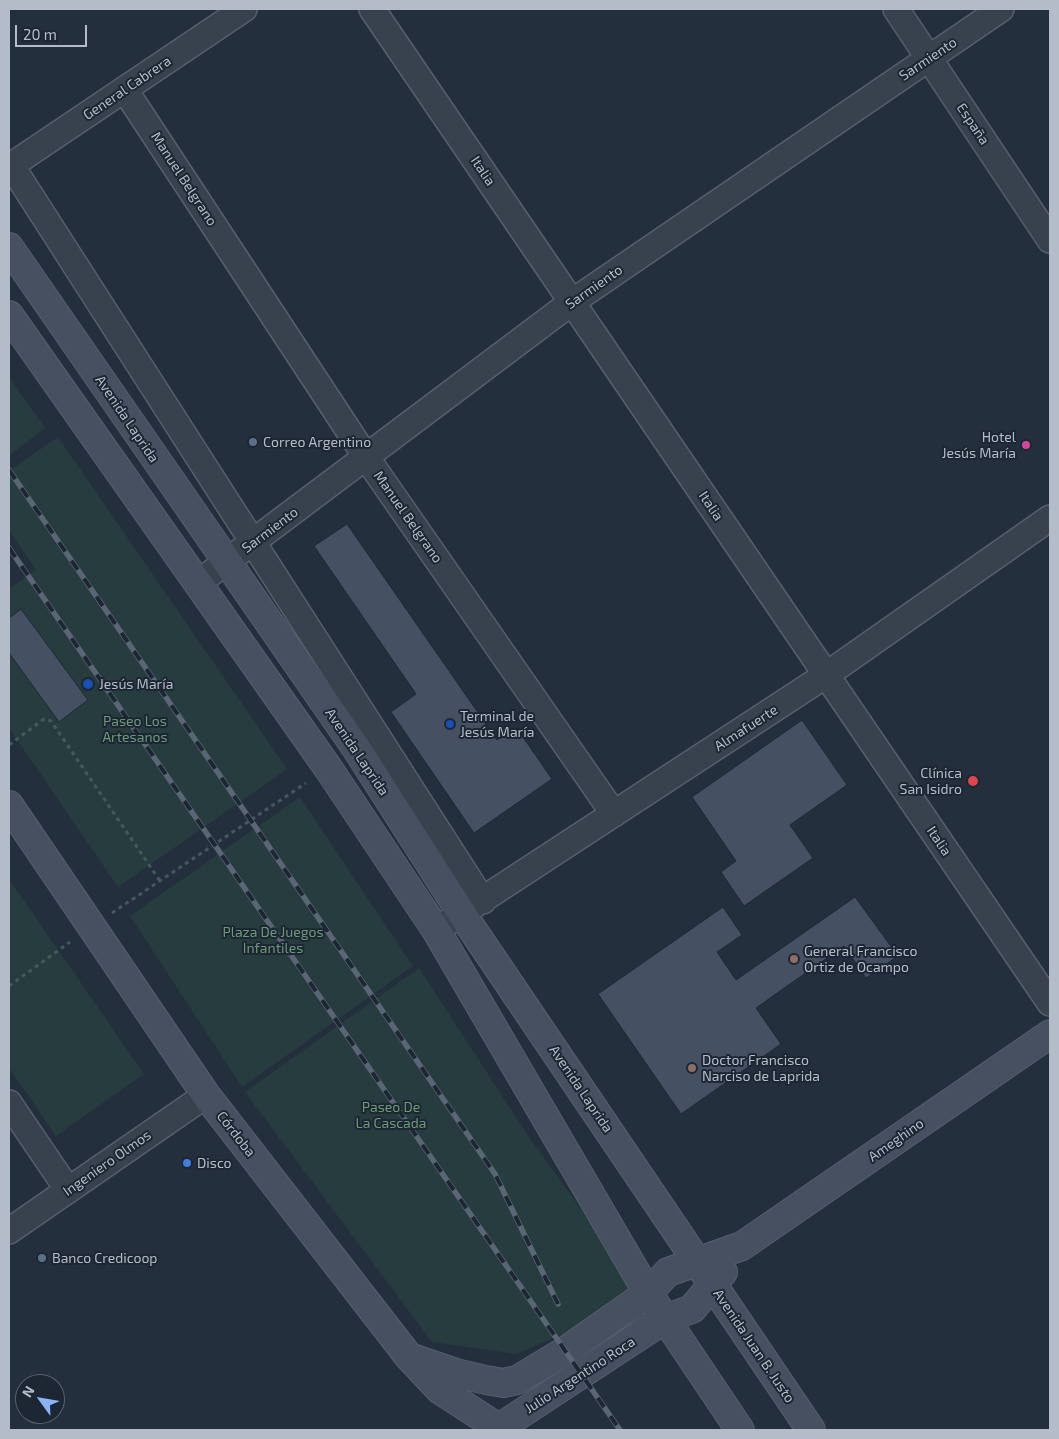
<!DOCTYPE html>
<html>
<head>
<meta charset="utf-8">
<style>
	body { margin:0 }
	#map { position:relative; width:1059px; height:1439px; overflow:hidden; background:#242f3e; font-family:"Exo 2",sans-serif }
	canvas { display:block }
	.frame { position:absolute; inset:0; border:10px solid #b4bcc9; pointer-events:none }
	.north { position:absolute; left:15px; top:1374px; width:50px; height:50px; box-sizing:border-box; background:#1d2633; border:1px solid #59626f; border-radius:50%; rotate:302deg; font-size:14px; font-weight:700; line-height:20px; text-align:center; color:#b4bcc9 }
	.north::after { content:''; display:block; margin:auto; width:18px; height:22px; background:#8ab4f8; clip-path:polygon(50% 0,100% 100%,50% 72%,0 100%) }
	.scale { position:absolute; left:15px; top:25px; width:72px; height:22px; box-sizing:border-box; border:2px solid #b4bcc9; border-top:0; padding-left:6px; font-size:15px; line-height:18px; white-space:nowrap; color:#b4bcc9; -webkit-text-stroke:4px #1d2633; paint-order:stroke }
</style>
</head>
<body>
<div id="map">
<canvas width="1059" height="1439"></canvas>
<div class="frame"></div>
<div class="north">N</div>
<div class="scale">20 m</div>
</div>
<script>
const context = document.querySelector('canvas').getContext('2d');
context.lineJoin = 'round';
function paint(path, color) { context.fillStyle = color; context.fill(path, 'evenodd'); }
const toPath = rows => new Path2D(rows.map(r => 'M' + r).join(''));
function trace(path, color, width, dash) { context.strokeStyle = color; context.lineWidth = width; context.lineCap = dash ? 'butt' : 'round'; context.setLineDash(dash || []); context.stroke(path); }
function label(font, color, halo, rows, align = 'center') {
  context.font = font + ' "Exo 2",sans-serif'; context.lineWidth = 4; context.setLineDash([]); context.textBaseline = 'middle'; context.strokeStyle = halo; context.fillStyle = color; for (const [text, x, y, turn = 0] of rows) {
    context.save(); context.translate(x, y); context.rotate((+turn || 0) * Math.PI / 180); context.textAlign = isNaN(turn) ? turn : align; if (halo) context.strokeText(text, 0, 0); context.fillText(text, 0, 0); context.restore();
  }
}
const green = toPath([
	[9,377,45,428,9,456],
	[58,437,287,769,118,887,9,728,9,589,36,570,9,530,9,471],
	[300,797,413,966,242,1087,130,916],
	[9,879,144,1074,56,1136,9,1068],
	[419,968,527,1134,636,1286,563,1334,516,1354,432,1342,245,1092]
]);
const building = toPath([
	[347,524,497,740,516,727,552,779,474,833,391,712,416,694,314,546,347,524],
	[21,609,88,700,59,722,9,653,9,618,21,609],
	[802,720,847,785,790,825,813,858,744,906,721,872,736,861,692,797,802,720],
	[855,897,898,956,866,978,844,946,756,1008,781,1044,681,1114,598,994,723,907,742,935,717,952,736,980,855,897]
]);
const path = toPath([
	[9,745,44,719,51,721,160,881],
	[112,913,306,783],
	[9,986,70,942]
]);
const street = toPath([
	[372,9,1050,1003],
	[896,9,1050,240],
	[125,90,366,457,614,814],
	[11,165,483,901],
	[9,167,244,9],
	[198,583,572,302,1001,9],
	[436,930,826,675,1050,518],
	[9,1103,68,1190],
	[9,1231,206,1095]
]);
const secondary = toPath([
	[9,247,356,748,462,914,811,1430],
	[9,315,328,768,436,930,648,1293,740,1430],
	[9,805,206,1095,409,1357,440,1390,499,1428],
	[412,1358,456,1373,486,1380,503,1383,517,1380,565,1351,648,1293,668,1272,742,1246,1050,1034],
	[496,1430,665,1319,692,1309,723,1272]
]);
const rail = toPath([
	[9,470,495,1174,558,1304],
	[9,548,620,1430]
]);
const markers = [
	[253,442,5,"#5c6f8a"],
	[1026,445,5,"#d1479c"],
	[88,684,6,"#1a4fb4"],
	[450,724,5,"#1a4fb4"],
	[973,781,6,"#e0444e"],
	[794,959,5,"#8d6e63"],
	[692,1068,5,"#8d6e63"],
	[187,1163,5,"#3f7fe0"],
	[42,1258,5,"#5c6f8a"]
];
const streetNames = [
	["Sarmiento",928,59,-34],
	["General Cabrera",127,88,-34],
	["España",973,124,56],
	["Italia",483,171,56],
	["Manuel Belgrano",184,179,57],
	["Sarmiento",594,287,-35],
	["Avenida Laprida",127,419,56],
	["Italia",711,506,56],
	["Manuel Belgrano",408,517,55],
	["Sarmiento",270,530,-37],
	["Almafuerte",746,728,-33],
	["Avenida Laprida",357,752,56],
	["Italia",939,841,56],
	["Avenida Laprida",581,1089,56],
	["Córdoba",236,1134,52],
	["Ameghino",896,1140,-35],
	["Ingeniero Olmos",107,1163,-35],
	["Avenida Juan B. Justo",754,1346,56],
	["Julio Argentino Roca",580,1375,-33]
];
const poiNames = [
	["Hotel",1016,437,"right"],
	["Jesús María",1016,453,"right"],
	["Correo Argentino",263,442],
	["Jesús María",99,684],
	["Terminal de",460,716],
	["Jesús María",460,732],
	["Clínica",962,773,"right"],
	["San Isidro",962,789,"right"],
	["General Francisco",804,951],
	["Ortiz de Ocampo",804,967],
	["Doctor Francisco",702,1060],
	["Narciso de Laprida",702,1076],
	["Disco",197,1163],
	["Banco Credicoop",52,1258]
];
const parkNames = [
	["Paseo Los",135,721],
	["Artesanos",135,737],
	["Plaza De Juegos",273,932],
	["Infantiles",273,948],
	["Paseo De",391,1107],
	["La Cascada",391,1123]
];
paint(green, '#263c3f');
paint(building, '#455162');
trace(building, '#1f2835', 1);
trace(street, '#565f6c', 28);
trace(secondary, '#565f6c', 30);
trace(path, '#44595c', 3, [4, 4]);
trace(street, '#38414e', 25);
trace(secondary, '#465061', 28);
trace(rail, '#5a6575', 5.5);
trace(rail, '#1d2633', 4, [11]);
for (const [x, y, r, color] of markers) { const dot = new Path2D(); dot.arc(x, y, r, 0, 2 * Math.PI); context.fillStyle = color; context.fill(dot); trace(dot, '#1d2633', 2); }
label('14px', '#b4bcc9', '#1d2633', streetNames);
label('14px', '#b4bcc9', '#1d2633', poiNames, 'left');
label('14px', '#6b9a76', '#1d2633', parkNames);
</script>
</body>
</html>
